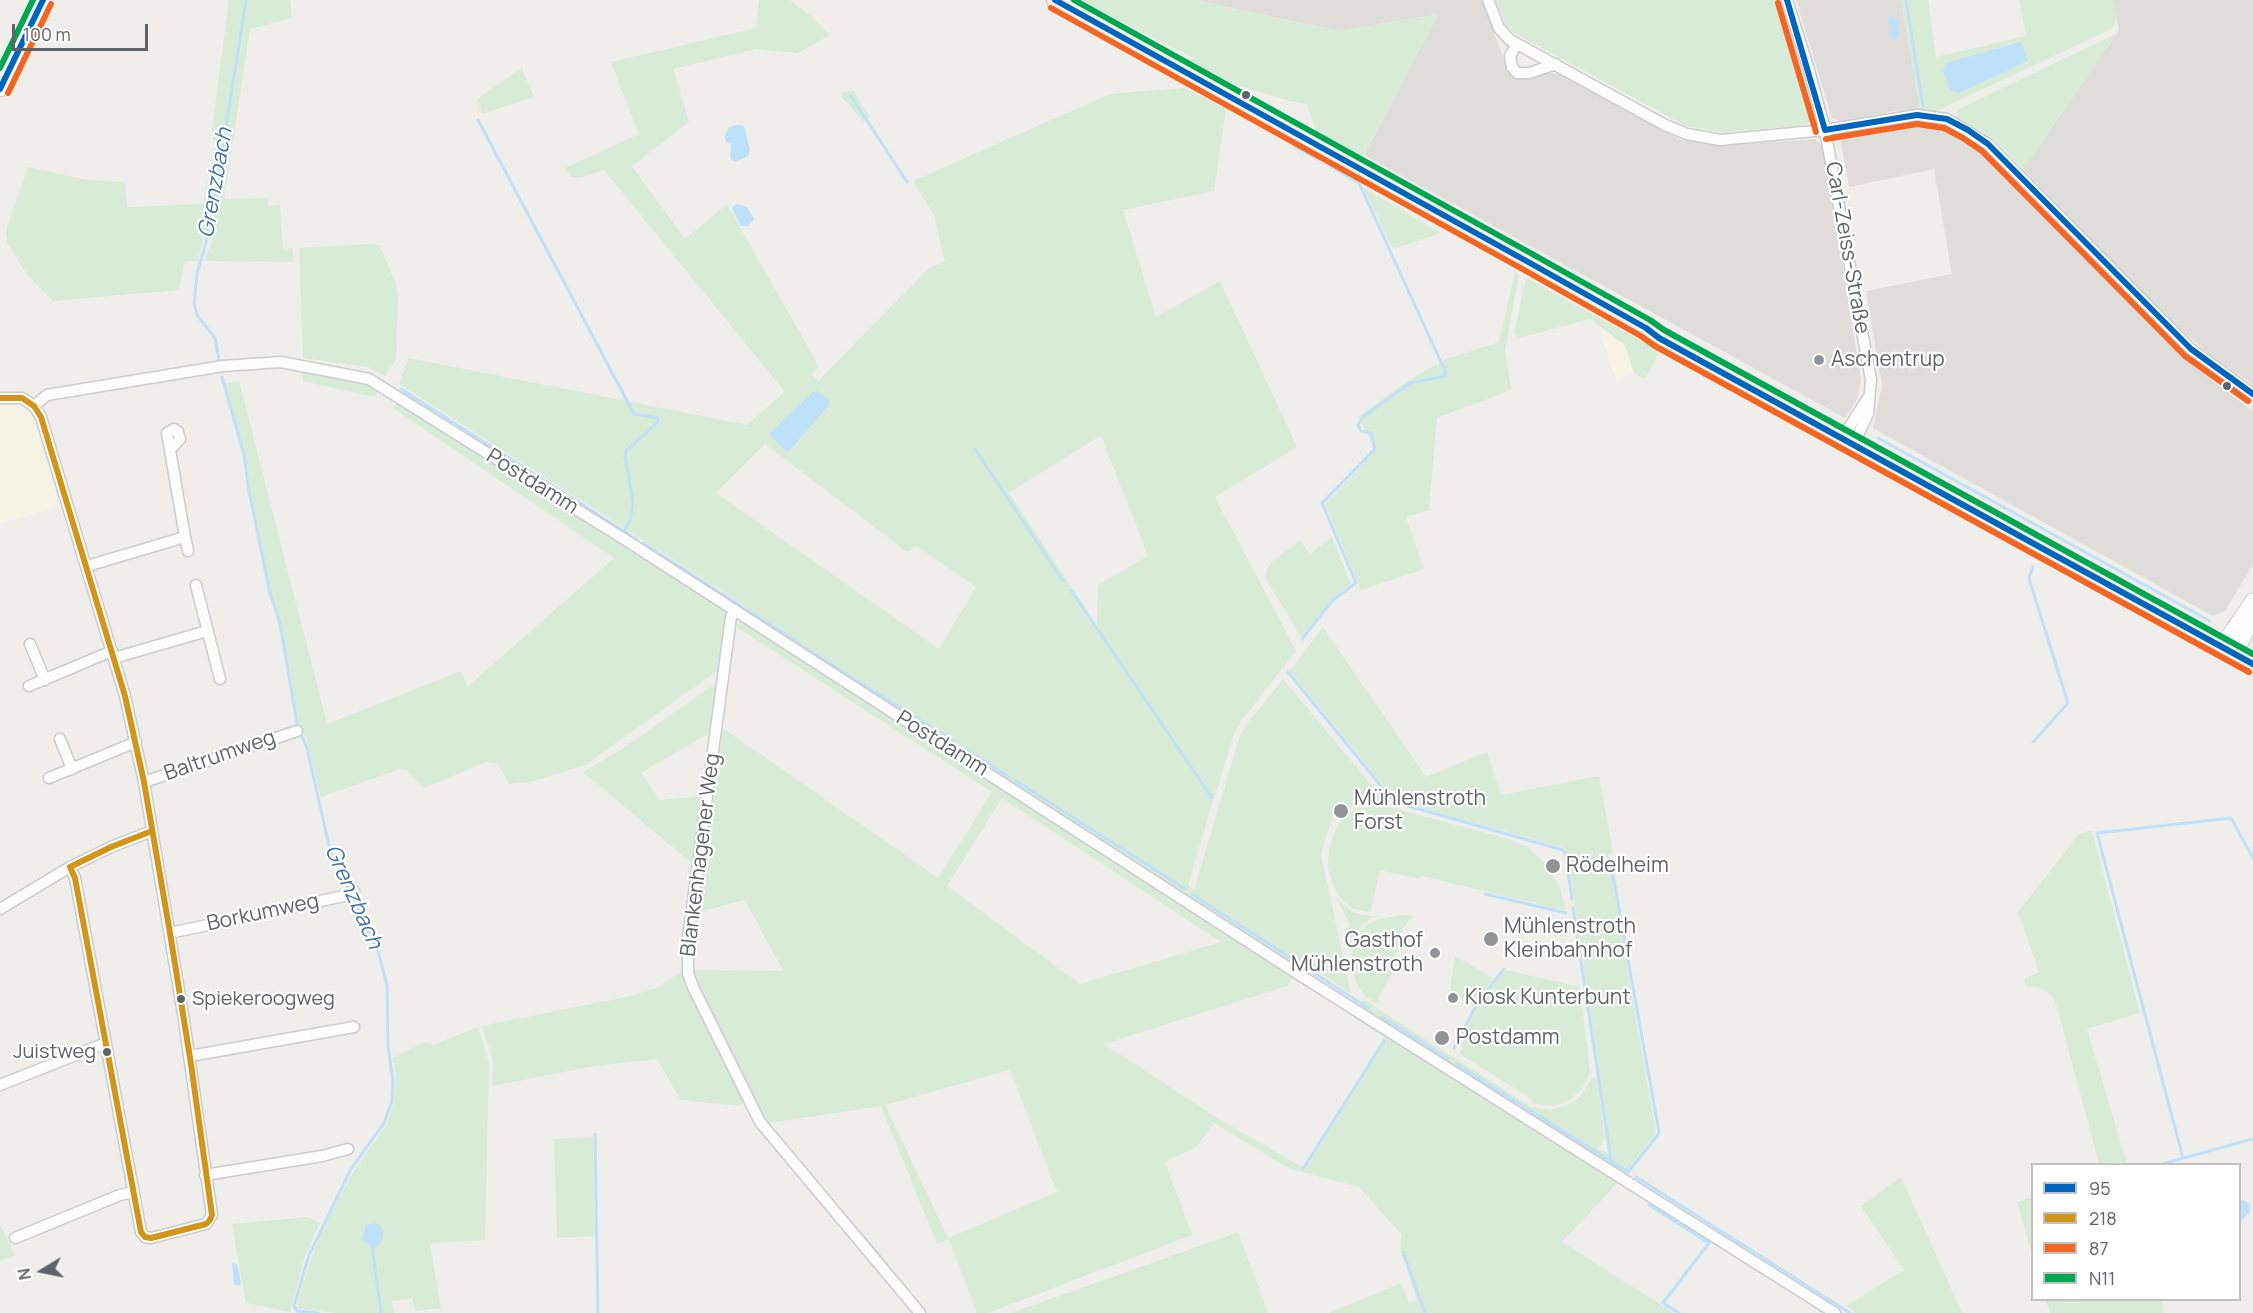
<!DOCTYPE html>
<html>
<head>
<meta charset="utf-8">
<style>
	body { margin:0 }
	#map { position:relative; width:2253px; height:1313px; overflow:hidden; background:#efeeea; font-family:Manrope,sans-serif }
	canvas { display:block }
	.legend { position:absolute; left:2031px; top:1163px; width:210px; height:138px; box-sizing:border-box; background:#fff; border:2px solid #bfc1c3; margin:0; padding:8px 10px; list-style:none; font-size:18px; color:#5f6368 }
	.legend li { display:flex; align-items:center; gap:12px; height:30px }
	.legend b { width:30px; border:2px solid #bfc1c3 }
	.north { position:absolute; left:12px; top:1241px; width:60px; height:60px; -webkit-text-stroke:4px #fff; paint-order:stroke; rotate:260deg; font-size:16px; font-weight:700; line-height:24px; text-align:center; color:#5f6368 }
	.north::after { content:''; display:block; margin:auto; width:21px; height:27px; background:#5f6368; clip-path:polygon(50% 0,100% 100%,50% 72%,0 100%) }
	.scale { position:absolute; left:12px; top:24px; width:136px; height:27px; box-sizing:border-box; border:3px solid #5f6368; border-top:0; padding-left:8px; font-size:18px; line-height:21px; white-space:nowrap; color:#5f6368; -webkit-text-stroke:4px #fff; paint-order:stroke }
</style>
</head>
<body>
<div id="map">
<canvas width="2253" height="1313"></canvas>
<ul class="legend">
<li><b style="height:8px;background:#0065bd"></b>95</li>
<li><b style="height:8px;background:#d1951a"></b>218</li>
<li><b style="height:8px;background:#f26522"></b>87</li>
<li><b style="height:8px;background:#00a651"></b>N11</li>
</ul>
<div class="north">N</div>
<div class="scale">100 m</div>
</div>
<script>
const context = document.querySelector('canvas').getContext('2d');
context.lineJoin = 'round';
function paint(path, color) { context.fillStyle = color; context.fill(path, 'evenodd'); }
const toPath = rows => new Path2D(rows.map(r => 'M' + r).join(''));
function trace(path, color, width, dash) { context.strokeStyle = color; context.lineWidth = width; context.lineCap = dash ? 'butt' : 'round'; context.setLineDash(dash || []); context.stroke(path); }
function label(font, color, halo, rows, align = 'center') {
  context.font = font + ' Manrope,sans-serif'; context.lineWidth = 4.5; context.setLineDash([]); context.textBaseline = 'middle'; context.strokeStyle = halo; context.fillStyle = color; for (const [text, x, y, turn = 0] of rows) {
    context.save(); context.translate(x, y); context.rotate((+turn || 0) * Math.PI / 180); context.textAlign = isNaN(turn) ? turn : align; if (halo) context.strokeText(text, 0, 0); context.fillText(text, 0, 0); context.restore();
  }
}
const commercial = toPath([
	[1604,328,1626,345,1634,373,1616,380,1601,335],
	[10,403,21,405,28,410,33,418,60,507,0,523,0,405]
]);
const industrial = toPath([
	[1194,0,1482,0,1506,65,1512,75,1520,79,1548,73,1559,74,1681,140,1720,146,1815,139,1821,144,1824,156,1836,220,1861,381,1857,400,1845,418,1364,155,1438,14,1339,31],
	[1796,0,1901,0,1920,110,1896,111,1840,121,1832,118],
	[2112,0,2253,0,2253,384,2213,357,2170,321,2023,169,2119,30],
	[1907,121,1945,130,1963,138,1983,150,2181,356,2212,381,2253,411,2253,564,2225,611,2213,616,1873,428,1882,385,1866,291,1952,274,1934,169,1849,187,1841,141,1845,134]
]);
const green = toPath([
	[229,0,290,0,292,18,250,29,224,199,268,198,268,206,280,205,283,249,292,248,294,262,204,261,213,239,203,238,198,261,185,261,179,290,53,301,27,275,7,241,6,230,28,167,87,180,125,182,127,207,203,204,215,147,212,130],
	[759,0,789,0,811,16,830,35,798,53,756,49,673,69,689,122,632,166,685,239,727,204,819,367,811,374,818,381,929,268,945,262,935,217,913,181,1110,94,1184,88,1226,109,1214,191,1123,210,1156,317,1220,281,1297,447,1215,497,1296,651,1241,721,1234,733,1214,799,1112,648,1110,649,1213,800,1188,885,1194,890,1240,735,1247,724,1283,679,1383,799,1382,802,1362,803,1348,808,1342,804,1337,815,1333,815,1321,854,1351,994,1303,961,1287,986,1104,1044,1217,1118,1302,1167,1306,1168,1383,1044,1381,1042,1384,1037,1353,1017,1363,999,1531,1107,1550,1110,1568,1105,1579,1098,1592,1078,1597,1080,1605,1137,1598,1149,1611,1156,1567,851,1565,848,1396,801,1290,671,1323,627,1426,777,1487,752,1501,795,1599,776,1613,853,1608,855,1656,1133,1612,1189,1562,1242,1674,1313,1329,1313,1401,1283,1409,1303,1417,1300,1400,1248,1402,1235,1359,1187,1290,1169,1214,1123,1196,1147,1165,1162,1192,1235,988,1313,977,1313,949,1239,937,1244,881,1106,769,1123,763,1115,728,1048,692,970,783,971,745,900,699,912,723,728,938,878,992,792,738,628,744,605,399,384,409,358,747,425,785,392,604,170,579,178,571,177,565,168,639,134,611,62,756,28],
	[1101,435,1148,556,1098,585,1097,626,1009,493],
	[765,444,907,552,917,546,976,587,939,649,716,493],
	[1002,798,1221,942,1080,984,947,886],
	[1010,1070,1057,1192,948,1238,885,1105],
	[1079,0,1194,0,1339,31,1439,14,1360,161,1318,138,1307,104,1289,101,1220,80,1189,66,1192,57],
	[1495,0,1778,0,1814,112,1813,118,1810,123,1799,126,1721,132,1686,126,1514,33,1505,24],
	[1901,0,1928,0,1936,57,2026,36,2019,0,2112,0,2116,21,2111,29,1934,112,1920,110],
	[2116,34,2023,169,1991,137,1957,119,1957,110],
	[522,68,534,97,482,114,477,99],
	[853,90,870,117,863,121,841,96,842,93],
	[1363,187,1441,233,1393,249],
	[369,244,379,245,396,284,398,299,396,359,385,376,368,367,303,358,299,248],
	[1515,272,1519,275,1505,350,1511,390,1437,418,1429,510,1406,517,1424,569,1361,590,1325,504,1376,450,1358,417,1409,380,1444,360,1499,342],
	[1526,278,1660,351,1645,379,1634,373,1625,345,1590,319,1519,338,1514,333],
	[303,371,368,383,379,389,375,397,303,381],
	[239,381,327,724,461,671,467,687,614,558,393,408,398,401,726,612,717,671,585,765,531,782,509,784,498,763,486,762,424,788,406,770,400,769,321,797,306,738,298,724,281,624,271,594,262,553,244,455,225,384],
	[1332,537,1351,584,1332,599,1301,637,1266,579,1266,571,1271,563,1300,540,1310,554],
	[715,684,718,686,711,732,641,773,660,800,703,796,694,865,583,772,619,751],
	[1382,805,1512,840,1527,847,1544,862,1552,874,1559,886,1567,911,1421,876,1420,879,1380,870,1370,913,1354,909,1343,901,1333,886,1328,869,1329,848,1337,826,1345,816,1357,808],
	[2092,830,2140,1013,2087,1029,2127,1164,2099,1164,2056,1003,2049,993,2037,987,2026,986,2024,979,2039,972,2018,912,2079,834],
	[1335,894,1342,904,1352,912,1363,915,1378,917,1371,918,1361,926,1349,946,1344,930,1350,926],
	[1399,915,1413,916,1402,929,1399,947,1390,965,1395,968,1375,1004,1366,997,1356,982,1351,960,1352,947,1357,936,1367,925,1374,921],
	[1455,956,1493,978,1473,1005,1450,991],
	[1506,970,1580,987,1590,1072,1583,1088,1571,1099,1561,1104,1548,1106,1532,1103,1533,1100,1460,1054,1463,1048,1458,1045,1479,1003],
	[683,971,684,979,744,1100,740,1106,681,1100,657,1059,594,1066,492,1086,493,1061,482,1026,631,996,656,988],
	[478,1027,489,1063,485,1240,430,1243,441,1308,415,1311,412,1298,392,1301,394,1313,339,1313,298,1309,298,1300,319,1236,354,1171,387,1124,394,1101,396,1080,393,1058,425,1042,433,1045],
	[593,1137,595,1236,557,1238,554,1139],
	[1901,1177,1959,1306,1963,1313,1856,1313,1846,1306,1904,1270,1861,1206],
	[2032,1197,2032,1254,2017,1202],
	[307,1217,320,1223,305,1256,290,1312,246,1303,232,1224],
	[0,1225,15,1255,0,1261],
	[1238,1232,1268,1313,1011,1313,1194,1248],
	[2046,1300,2161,1300,2164,1313,2050,1313]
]);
const water = toPath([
	[1893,15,1897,20,1899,37,1893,40,1890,39,1891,27,1888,22,1889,17],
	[2021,42,2028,61,1959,93,1950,90,1943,71,1946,63],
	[735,125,742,125,745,128,750,150,748,156,735,162,730,158,731,144,726,142,725,136,728,128],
	[738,204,747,207,754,219,748,226,741,226,732,209,734,205],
	[818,391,829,400,829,405,790,450,786,451,770,435,770,433,813,392],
	[2243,1200,2249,1203,2250,1212,2240,1222,2240,1201],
	[376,1223,380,1225,383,1230,383,1238,377,1247,366,1243,362,1239,366,1225],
	[232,1263,237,1264,241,1283,239,1286,234,1284]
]);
const stream = toPath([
	[1906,0,1923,106],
	[851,96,907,182],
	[478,120,634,414,657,418,658,422,626,451,625,457,633,501,630,520,624,531],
	[1294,146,1318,159],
	[219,360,215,338,197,315,194,303,197,273,206,243,208,214,217,190,216,178,221,159,246,0],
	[222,377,244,455,249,491,270,593,280,623,297,724,307,748,330,850,378,951,387,985,388,1046,393,1081,392,1101,384,1123,351,1169,309,1255,294,1306,297,1311,318,1313],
	[401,389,636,539],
	[1878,438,2210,621],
	[975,449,1063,581],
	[643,543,800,644],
	[1071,590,1212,798],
	[1302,639,1333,600,1356,583,1322,503,1375,449,1371,433,1361,431,1358,425,1363,417,1410,383,1445,376,1445,371,1359,183,1330,166],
	[805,648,956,743],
	[1288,672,1394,802,1563,850,1565,852,1572,899],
	[2033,742,2068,703,2030,582,2029,577,2033,567],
	[965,749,1009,777],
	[1016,781,1185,889],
	[1485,894,1566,913],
	[1193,895,1368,1008],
	[1573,908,1611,1161],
	[1382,1017,1448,1059],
	[1454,1048,1478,1002,1504,969],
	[1456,1064,1628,1172,1657,1136,1659,1132,1610,859],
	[595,1134,598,1313],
	[2183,1158,2097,833,2231,818,2253,858],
	[2162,1164,2253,1139],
	[1303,1169,1384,1041],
	[1636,1177,1850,1313],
	[1649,1205,1709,1243,1663,1303,1679,1313],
	[861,1234,887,1265],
	[372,1245,381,1313],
	[1403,1252,1425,1313]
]);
const street = toPath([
	[1488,0,1499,28,1510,40,1665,125,1687,134,1720,140,1825,130,1917,115,1947,119,1988,144,2191,349,2253,394],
	[1787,0,1809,70,1825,130,1871,380,1868,414,1854,443],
	[1517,44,1510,56,1512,67,1517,73,1529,73,1556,64],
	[0,398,22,398,34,406,41,417,125,696,144,782,183,1014,212,1215,206,1224,151,1238,145,1237,141,1232,75,878,70,867],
	[34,406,47,395,223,366,281,362,369,379,635,546,1303,977,1835,1313],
	[1843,437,1868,398],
	[170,450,180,439,178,432,174,429,167,433,170,450,185,537,188,551],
	[87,566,185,537],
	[196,585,220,679],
	[734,611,731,617,688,938,688,973,693,987,760,1122,920,1313],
	[30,644,45,680],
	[114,658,207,631],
	[29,686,112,651],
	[60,739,72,769],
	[49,778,136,742],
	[144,782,297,731],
	[0,909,70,867,111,847,152,831],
	[170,933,344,896,354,891],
	[190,1056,354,1027],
	[0,1085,106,1043],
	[205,1175,322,1156,348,1149],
	[15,1238,120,1195,134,1192]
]);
const secondary = toPath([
	[0,89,43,0],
	[2222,646,2253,601],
	[2235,654,2253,617]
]);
const primary = toPath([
	[1055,0,1530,263,1646,328,1659,338,2253,664]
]);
const bus1 = toPath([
	[1055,0,1530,263,1646,328,1659,338,2253,664],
	[1787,0,1825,130],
	[0,89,43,0],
	[1825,130,1917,115,1947,119,1968,130,1988,144,2191,349,2253,394]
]);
const bus2 = toPath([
	[0,398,22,398,34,406,41,417,125,696,144,782,170,933,191,1064,212,1215,210,1220],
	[70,867,75,878,141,1232,145,1237,151,1238,206,1224,210,1220],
	[70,867,111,847,152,831]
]);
const bus3 = toPath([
	[1778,3,1816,132],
	[1051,8,1526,271,1641,336,1655,346,2249,672],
	[8,93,51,4],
	[1826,139,1917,124,1944,128,1963,138,1982,151,2185,356,2248,401]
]);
const bus4 = toPath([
	[1074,0,1534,255,1650,320,1664,330,2253,654],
	[0,68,33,0]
]);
const markers = [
	[1246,95,5,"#5f6368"],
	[1819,360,6,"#919496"],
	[2227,386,5,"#5f6368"],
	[1341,811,8,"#919496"],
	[1553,866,8,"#919496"],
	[1491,939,8,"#919496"],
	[1435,953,6,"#919496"],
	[1453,998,6,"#919496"],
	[181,999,5,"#5f6368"],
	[1442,1038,8,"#919496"],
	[107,1052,5,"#5f6368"]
];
const busNames = [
	["Spiekeroogweg",192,999],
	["Juistweg",96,1052,"right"]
];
const streetNames = [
	["Carl-Zeiss-Straße",1847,248,80],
	["Postdamm",532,482,32],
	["Postdamm",942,744,32],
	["Baltrumweg",220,756,-19],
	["Blankenhagener Weg",701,855,-83],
	["Borkumweg",263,913,-12]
];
const poiNames = [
	["Aschentrup",1831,360],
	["Mühlenstroth",1354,799],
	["Forst",1354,823],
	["Rödelheim",1566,866],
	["Mühlenstroth",1504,927],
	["Kleinbahnhof",1504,951],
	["Gasthof",1423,941,"right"],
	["Mühlenstroth",1423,965,"right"],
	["Kiosk Kunterbunt",1465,998],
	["Postdamm",1456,1038]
];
const waterNames = [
	["Grenzbach",216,183,-80],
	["Grenzbach",353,897,66]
];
paint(commercial, '#f7f3e4');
paint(industrial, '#dfddda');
paint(green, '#d8ebd6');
paint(water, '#bfe0f9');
trace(stream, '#bfe0f9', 3);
trace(street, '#cbcccc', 13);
trace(secondary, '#cacacb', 17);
trace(primary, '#d7ceb8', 19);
trace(street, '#fdfcfc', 10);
trace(secondary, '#fdfcfc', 15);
trace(primary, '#f4f2e9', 16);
trace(bus1, '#0065bd', 6);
trace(bus2, '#d1951a', 6);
trace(bus3, '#f26522', 6);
trace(bus4, '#00a651', 6);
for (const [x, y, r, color] of markers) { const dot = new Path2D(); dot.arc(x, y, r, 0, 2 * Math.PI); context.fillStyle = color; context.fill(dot); trace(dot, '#fff', 2); }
label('20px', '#5f6368', '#fff', busNames, 'left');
label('21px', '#5f6368', '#fff', streetNames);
label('21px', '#5f6368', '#fff', poiNames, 'left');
label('italic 22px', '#4174aa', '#fff', waterNames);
</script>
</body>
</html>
